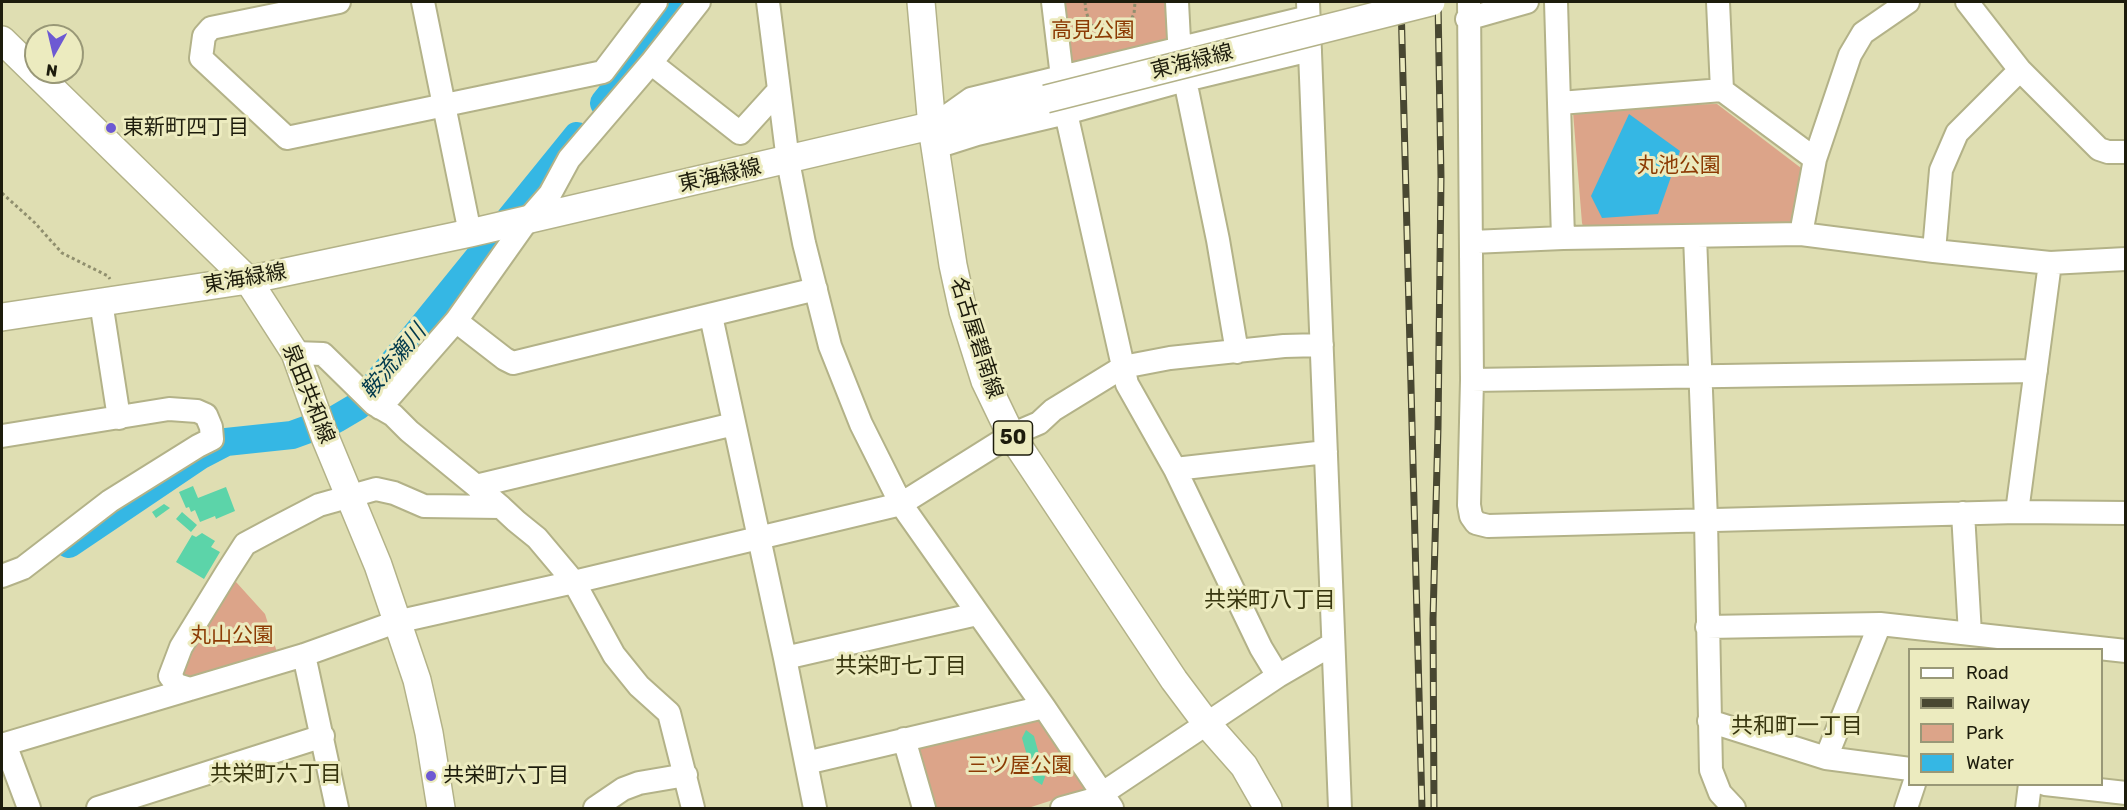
<!DOCTYPE html>
<html>
<head>
<meta charset="utf-8">
<style>
	body { margin:0 }
	#map { position:relative; width:2127px; height:810px; overflow:hidden; background:#dfdeb2; font-family:Rubik,sans-serif }
	canvas { display:block }
	.frame { position:absolute; inset:0; border:3px solid #1d1c0c; pointer-events:none }
	.legend { position:absolute; left:1908px; top:648px; width:195px; height:138px; box-sizing:border-box; background:#ecebbf; border:2px solid #999877; margin:0; padding:8px 10px; list-style:none; font-size:18px; color:#1d1c0c }
	.legend li { display:flex; align-items:center; gap:12px; height:30px }
	.legend b { width:30px; border:2px solid #999877 }
	.north { position:absolute; left:24px; top:24px; width:60px; height:60px; box-sizing:border-box; background:#ecebbf; border:2px solid #999877; border-radius:50%; rotate:188deg; font-size:16px; font-weight:700; line-height:24px; text-align:center; color:#1d1c0c }
	.north::after { content:''; display:block; margin:auto; width:21px; height:27px; background:#6d59d3; clip-path:polygon(50% 0,100% 100%,50% 72%,0 100%) }
</style>
</head>
<body>
<div id="map">
<canvas width="2127" height="810"></canvas>
<div class="frame"></div>
<ul class="legend">
<li><b style="height:8px;background:#fff"></b>Road</li>
<li><b style="height:8px;background:#484731"></b>Railway</li>
<li><b style="height:16px;background:#dca489"></b>Park</li>
<li><b style="height:16px;background:#35b7e4"></b>Water</li>
</ul>
<div class="north">N</div>
</div>
<script>
const context = document.querySelector('canvas').getContext('2d');
context.lineJoin = 'round';
function paint(path, color) { context.fillStyle = color; context.fill(path, 'evenodd'); }
const toPath = rows => new Path2D(rows.map(r => 'M' + r).join(''));
function trace(path, color, width, dash) { context.strokeStyle = color; context.lineWidth = width; context.lineCap = dash ? 'butt' : 'round'; context.setLineDash(dash || []); context.stroke(path); }
function label(font, color, halo, rows, align = 'center') {
  context.font = font + ' Rubik,"Noto Sans JP",sans-serif'; context.lineWidth = 6; context.setLineDash([]); context.textBaseline = 'middle'; context.strokeStyle = halo; context.fillStyle = color; for (const [text, x, y, turn = 0] of rows) {
    context.save(); context.translate(x, y); context.rotate((+turn || 0) * Math.PI / 180); context.textAlign = isNaN(turn) ? turn : align; if (halo) context.strokeText(text, 0, 0); context.fillText(text, 0, 0); context.restore();
  }
}
const green = toPath([
	[1061,2,1169,2,1169,42,1074,65,1065,61],
	[1717,104,1801,168,1804,176,1795,223,1584,229,1582,223,1573,112,1580,107],
	[227,572,265,614,280,662,177,685,181,647],
	[1039,718,1087,789,1028,808,929,808,915,751,919,743]
]);
const water = toPath([
	[1629,114,1680,151,1658,214,1602,218,1591,196]
]);
const river = toPath([
	[604,103,685,2],
	[69,544,201,455,226,442,292,435,336,419,358,406,577,136]
]);
const building = toPath([
	[193,486,198,498,226,487,235,511,216,519,215,516,200,522,195,510,191,512,189,507,186,508,179,492],
	[164,504,170,508,156,518,152,512],
	[182,512,197,525,191,532,176,519],
	[202,533,215,541,211,547,220,552,204,579,176,562,192,535,196,537],
	[1026,730,1034,736,1045,777,1042,785,1034,780,1022,738]
]);
const path = toPath([
	[1085,2,1086,11,1090,24,1101,31,1127,27,1134,14,1135,2],
	[2,193,35,223,62,253,108,276,110,279]
]);
const minor = toPath([
	[339,2,211,28,204,36,201,58,287,138,603,72,656,2],
	[423,2,470,233],
	[768,2,788,161,804,243,830,346,861,424,901,504,1044,707,1112,808],
	[1053,2,1062,77],
	[1177,2,1179,40,1185,80,1218,240,1237,352],
	[1308,2,1340,808],
	[1469,2,1472,380,1469,505,1471,516,1476,523,1488,526,2017,512,2126,513],
	[1556,2,1563,238],
	[1718,2,1722,90],
	[1967,2,2020,70,2099,149,2108,152,2126,152],
	[1467,19,1527,2],
	[651,63,740,133,779,90],
	[1560,103,1722,90,1815,159],
	[1066,113,1127,384,1175,469,1261,648,1278,676],
	[940,121,971,99,1309,17],
	[936,147,977,134,1066,113,1185,80,1310,50],
	[1801,234,1815,159,1850,55,1863,33,1908,2],
	[1695,236,1706,520,1711,770,1720,793,1734,808],
	[1472,242,1563,238,1801,234,1934,251,2050,263,2126,259],
	[1934,251,1941,170,1957,133,2020,70],
	[101,302,119,418],
	[711,316,785,658,815,808],
	[456,321,505,359,513,363,816,289],
	[295,353,323,354,374,404,393,415,409,431,481,490,501,507,516,521,537,538,574,582,396,622,304,655,190,689,177,685,170,676,181,647,227,572,245,544,273,529,319,505,376,489,394,493,424,506,501,507],
	[1472,380,2036,371],
	[380,408,456,321,529,218,550,194,569,159,651,63,699,2],
	[2,436,169,409,197,411,206,415,211,427,212,439,198,446,110,501,23,568,2,576],
	[1175,469,1326,452],
	[476,486,734,424],
	[2017,512,2050,263],
	[1963,513,1970,634],
	[1707,627,1880,624,2126,651],
	[304,655,337,808],
	[785,658,977,614],
	[1709,721,1826,758,1910,769],
	[904,739,924,808],
	[5,744,29,808],
	[2,745,190,689],
	[1826,758,1880,624],
	[806,763,1044,707],
	[2045,784,2126,793],
	[98,808,323,736],
	[595,808,623,789,639,783,686,775],
	[693,808,669,713,639,686,614,655,574,582,901,504,1011,435,1039,423,1053,410,1123,367,1170,358,1284,346,1322,345],
	[1062,808,1091,800,1103,793,1278,676,1333,644],
	[1906,808,1914,784],
	[2027,808,2030,784]
]);
const major = toPath([
	[921,2,932,127,953,265,963,311,985,381,1011,435,1174,680,1207,724,1244,766,1268,808],
	[2,40,248,280,295,353,325,437,378,565,417,680,429,733,441,808],
	[2,317,248,280,470,233,1046,99]
]);
const rail = toPath([
	[1401,2,1422,808],
	[1434,808,1433,619,1438,428,1441,178,1438,2]
]);
const majorBridge = toPath([
	[1046,99,1431,2]
]);
const markers = [
	[111,128,6,"#6d59d3"],
	[431,776,6,"#6d59d3"]
];
const shields = [
	[1013,438,39]
];
const shieldNames = [
	["50",1013,438]
];
const parkNames = [
	["高見公園",1093,31],
	["丸池公園",1679,166],
	["丸山公園",232,636],
	["三ツ屋公園",1020,766]
];
const streetNames = [
	["東海緑線",1192,62,-14],
	["東海緑線",720,176,-13],
	["東海緑線",245,279,-10],
	["名古屋碧南線",976,338,72],
	["泉田共和線",308,394,68]
];
const poiNames = [
	["東新町四丁目",123,128],
	["共栄町六丁目",443,776]
];
const waterNames = [
	["鞍流瀬川",394,362,-51]
];
const neighbourhoodNames = [
	["共栄町八丁目",1270,601],
	["共栄町七丁目",901,667],
	["共和町一丁目",1797,727],
	["共栄町六丁目",276,775]
];
paint(green, '#dca489');
paint(water, '#35b7e4');
trace(river, '#35b7e4', 28);
paint(building, '#5cd4a9');
trace(minor, '#b3b288', 26);
trace(major, '#b3b288', 30);
trace(path, '#908f6e', 3, [3, 3]);
trace(minor, '#fff', 22);
trace(major, '#fff', 27);
trace(rail, '#484731', 7);
trace(rail, '#ecebbf', 4.5, [14]);
trace(majorBridge, '#b3b288', 30, []);
trace(majorBridge, '#fff', 27);
for (const [x, y, r, color] of markers) { const dot = new Path2D(); dot.arc(x, y, r, 0, 2 * Math.PI); context.fillStyle = color; context.fill(dot); trace(dot, '#ecebbf', 2); }
for (const [x, y, w] of shields) { const box = new Path2D(); box.roundRect(x - w / 2, y - 17, w, 34, 4.5); context.fillStyle = '#ecebbf'; context.fill(box); trace(box, '#1d1c0c', 1.5); }
label('bold 20px', '#1d1c0c', null, shieldNames);
label('21px', '#8c3b04', '#ecebbf', parkNames);
label('21px', '#1d1c0c', '#ecebbf', streetNames);
label('21px', '#1d1c0c', '#ecebbf', poiNames, 'left');
label('italic 22px', '#00394b', '#ecebbf', waterNames);
label('22px', '#38360f', '#ecebbf', neighbourhoodNames);
</script>
</body>
</html>
